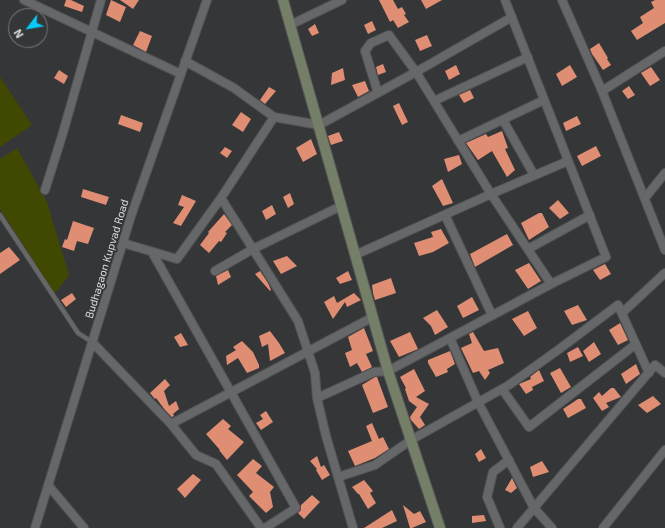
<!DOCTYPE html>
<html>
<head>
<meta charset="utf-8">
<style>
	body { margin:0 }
	#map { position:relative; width:665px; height:528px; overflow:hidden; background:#353638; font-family:"Exo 2",sans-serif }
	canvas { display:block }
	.north { position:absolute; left:8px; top:8px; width:40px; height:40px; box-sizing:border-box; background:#353638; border:1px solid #78797b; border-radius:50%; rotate:239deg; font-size:11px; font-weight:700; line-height:16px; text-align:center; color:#dddedf }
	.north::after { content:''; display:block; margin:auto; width:14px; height:18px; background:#06cbf9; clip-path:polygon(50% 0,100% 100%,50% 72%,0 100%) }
</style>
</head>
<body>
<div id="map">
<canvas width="665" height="528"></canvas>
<div class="north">N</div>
</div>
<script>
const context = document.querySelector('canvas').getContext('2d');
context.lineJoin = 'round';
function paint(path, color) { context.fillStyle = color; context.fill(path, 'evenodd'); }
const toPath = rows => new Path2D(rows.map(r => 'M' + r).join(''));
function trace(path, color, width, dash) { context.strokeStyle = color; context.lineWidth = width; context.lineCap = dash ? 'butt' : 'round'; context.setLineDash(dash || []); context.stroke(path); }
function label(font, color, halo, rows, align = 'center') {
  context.font = font + ' "Exo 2",sans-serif'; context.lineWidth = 4; context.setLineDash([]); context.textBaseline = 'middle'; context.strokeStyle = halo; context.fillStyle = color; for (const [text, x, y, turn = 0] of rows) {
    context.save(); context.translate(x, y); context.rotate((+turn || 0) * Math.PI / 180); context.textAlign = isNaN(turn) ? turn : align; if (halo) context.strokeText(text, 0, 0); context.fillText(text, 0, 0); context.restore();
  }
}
const green = toPath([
	[0,77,32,125,0,147],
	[17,148,47,202,69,275,54,295,0,209,0,159]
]);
const building = toPath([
	[66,0,71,0,84,6,82,12,64,6],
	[111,0,126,7,120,22,106,15],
	[120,0,139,0,133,9],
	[379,0,393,0,398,9,402,7,406,14,404,15,409,22,398,28,393,20,390,22],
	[421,0,442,0,426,9],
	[655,0,665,0,665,23,637,40,631,31,643,23,640,17,654,8,651,2],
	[372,21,376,30,368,34,364,25],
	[315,24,319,33,312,36,308,29],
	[140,31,152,36,146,52,133,45],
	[427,35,432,46,420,51,415,40],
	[599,43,608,58,607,59,611,65,603,70,592,54,590,49],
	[383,64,386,72,378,75,376,67],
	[456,65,460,74,449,80,445,71],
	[570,65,577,77,562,86,556,74],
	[651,67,660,80,650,86,641,73],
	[343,68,345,80,331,85,332,73],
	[59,70,68,76,64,84,54,78],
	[365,81,369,91,358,97,352,85],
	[629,86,635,95,628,99,622,91],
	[269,87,276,91,265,104,260,100],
	[470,90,474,98,464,103,459,95],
	[399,103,408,122,402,125,393,106],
	[241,112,251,119,243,132,232,125],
	[121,115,143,123,140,132,118,124],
	[577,116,581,124,566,131,563,123],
	[502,131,508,148,505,149,515,170,507,177,492,151,478,160,466,143,486,134,488,137],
	[339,132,343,141,331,145,328,136],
	[311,139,317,154,303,162,296,148],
	[596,146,601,156,582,166,577,156],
	[225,147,232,151,227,158,220,153],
	[459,155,462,164,448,172,444,159],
	[442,179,453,203,443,206,432,186],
	[83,189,109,197,106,205,81,197],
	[290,193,294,204,288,208,283,197],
	[182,195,196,201,181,226,173,223,184,207,178,205],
	[558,200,569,213,560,219,549,208],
	[272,205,276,214,266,220,262,211],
	[539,213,542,213,549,227,529,240,521,223],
	[224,214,232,225,225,232,227,233,221,242,219,241,209,253,200,245,209,233,208,232],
	[73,221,94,228,88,244,77,241,74,251,62,247,65,239,67,240],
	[441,229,449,243,433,252,419,256,414,243,433,237,431,232],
	[507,234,513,245,475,267,470,254],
	[9,247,20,260,0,274,0,253],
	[287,256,297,266,281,274,273,261],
	[529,263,541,281,528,289,515,270],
	[605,264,611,274,600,280,593,270],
	[228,270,231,277,218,285,216,276],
	[260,271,268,283,271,290,270,291,255,274],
	[348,271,352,280,340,284,336,278],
	[391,278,396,293,375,300,373,293,372,285],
	[72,293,76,299,66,307,61,300],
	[354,293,361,300,347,307,345,302,333,319,324,302,334,296,337,303],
	[472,297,479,310,463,318,457,306],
	[578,305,587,320,572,325,564,311],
	[437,310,448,327,435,335,431,326,423,318],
	[528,311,537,328,524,336,512,319],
	[620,323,628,340,618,345,609,330],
	[364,328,373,351,366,354,372,367,362,372,357,363,350,367,345,353,352,350,348,337],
	[270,331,279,343,285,353,270,361,268,344,262,347,259,336],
	[410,332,418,349,399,357,390,341],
	[473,332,484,351,498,348,504,363,488,370,490,373,485,380,479,371,473,373,461,348,472,343,469,334],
	[181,333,188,345,180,347,174,337],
	[242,341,253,352,259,365,259,368,247,373,238,358,227,365,226,356,236,350,233,347],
	[594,342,601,354,589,362,583,351],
	[578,347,583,356,570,362,567,353],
	[450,351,455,364,447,369,448,372,436,377,428,363,428,360],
	[636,364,640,374,626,384,621,374],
	[560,368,571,387,561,393,550,373],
	[414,369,425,391,416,397,429,404,420,417,425,425,419,429,411,420,410,417,417,407,409,401,405,389,406,388,400,377],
	[539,370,544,381,532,387,533,390,526,394,519,384,531,379,530,377],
	[375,377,377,377,388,407,373,413,362,385],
	[165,379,170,385,164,391,169,406,176,401,179,409,173,414,174,416,172,417,165,410,156,398,155,399,150,393],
	[611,388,614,388,621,397,606,403,609,407,602,411,593,398,599,392,602,396],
	[653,396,661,404,647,413,638,405],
	[578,399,581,399,586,408,568,418,563,409],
	[266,411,273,422,261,430,256,423,263,419,260,415],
	[223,419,231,426,228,429,244,442,227,460,219,450,220,450,206,434],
	[372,423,379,439,383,437,389,449,375,458,355,466,348,451,372,441,366,426],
	[481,449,486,458,479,462,475,454],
	[317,456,321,467,324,465,330,475,322,480,316,470,317,469,310,461],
	[253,459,262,466,256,473,274,487,270,492,273,507,266,513,249,496,253,492,237,475],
	[542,461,549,472,533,477,530,467],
	[193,474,201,480,185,498,177,489],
	[512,478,517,488,511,493,505,490],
	[364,480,373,491,370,493,376,503,368,509,359,494,358,494,352,487],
	[312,495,320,502,304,519,298,513,301,510,301,505],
	[403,505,414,514,420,511,426,522,412,528,410,528],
	[392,510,397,521,382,528,364,528],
	[484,515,486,521,472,523,472,516]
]);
const lane = toPath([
	[0,215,78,333,92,342]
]);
const street = toPath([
	[24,0,181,74],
	[562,0,602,91,665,250],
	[290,25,342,0],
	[185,61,234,88,274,117],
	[602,91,665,51],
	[378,93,365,51,371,43,389,35,416,72,512,17],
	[434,101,528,57],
	[503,120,534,175],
	[458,141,544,100],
	[45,190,62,136,101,0],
	[221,198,298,321,315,373,317,398,326,436,353,528],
	[645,198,665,173],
	[445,215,492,315],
	[123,243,177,259,221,198,274,117,319,125,416,72,491,194,551,284,606,257,505,0],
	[528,249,590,215],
	[152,252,296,508,265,528],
	[355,255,491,194,568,161],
	[215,271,253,249,341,206],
	[622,313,665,273],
	[450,338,478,402,534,508,552,528],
	[92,342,171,424,196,455,216,464,261,528],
	[502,389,529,427,636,344],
	[317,398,374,372,388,371,551,284],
	[171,424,373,317],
	[338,477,375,465,411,440,509,385,558,350,618,305,649,373],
	[48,485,84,528],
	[35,528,131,216,207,0],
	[500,528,487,497,493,472,509,460],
	[517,528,655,365,665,373],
	[603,528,665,450]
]);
const secondary = toPath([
	[283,0,388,371,440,528]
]);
const streetNames = [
	["Budhagaon Kupvad Road",107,259,-73]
];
paint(green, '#404802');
paint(building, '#e08e73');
trace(lane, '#525355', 5.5);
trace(street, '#525355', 10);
trace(secondary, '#525355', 12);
trace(lane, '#656769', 4);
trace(street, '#656769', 8);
trace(secondary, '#757e67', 10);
label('11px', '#dddedf', '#353638', streetNames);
</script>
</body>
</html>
